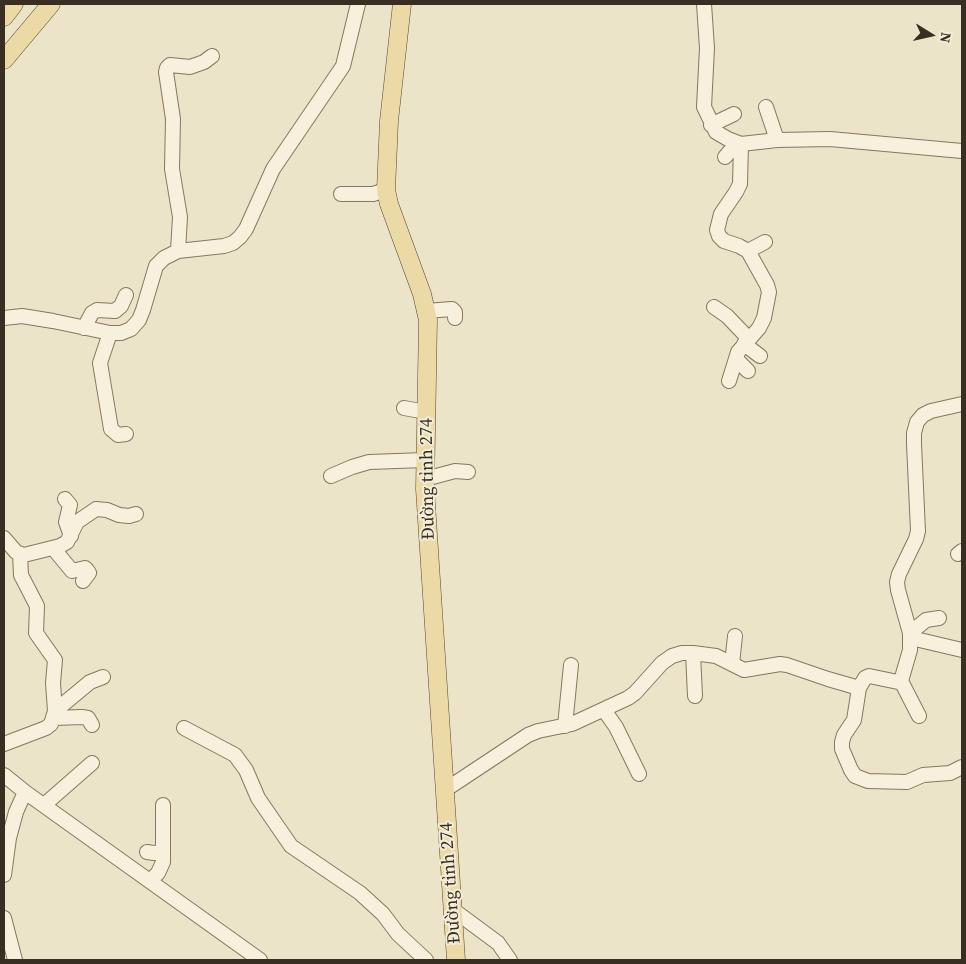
<!DOCTYPE html>
<html>
<head>
<meta charset="utf-8">
<style>
	body { margin:0 }
	#map { position:relative; width:966px; height:964px; overflow:hidden; background:#ebe4c9; font-family:"Source Serif 4",serif }
	canvas { display:block }
	.frame { position:absolute; inset:0; border:5px solid #382e21; pointer-events:none }
	.north { position:absolute; left:906px; top:10px; width:50px; height:50px; -webkit-text-stroke:4px #f3edd8; paint-order:stroke; rotate:100deg; font-size:14px; font-weight:700; line-height:20px; text-align:center; color:#382e21 }
	.north::after { content:''; display:block; margin:auto; width:18px; height:22px; background:#382e21; clip-path:polygon(50% 0,100% 100%,50% 72%,0 100%) }
</style>
</head>
<body>
<div id="map">
<canvas width="966" height="964"></canvas>
<div class="frame"></div>
<div class="north">N</div>
</div>
<script>
const context = document.querySelector('canvas').getContext('2d');
context.lineJoin = 'round';
const toPath = rows => new Path2D(rows.map(r => 'M' + r).join(''));
function trace(path, color, width, dash) { context.strokeStyle = color; context.lineWidth = width; context.lineCap = dash ? 'butt' : 'round'; context.setLineDash(dash || []); context.stroke(path); }
function label(font, color, halo, rows, align = 'center') {
  context.font = font + ' "Source Serif 4",serif'; context.lineWidth = 4; context.setLineDash([]); context.textBaseline = 'middle'; context.strokeStyle = halo; context.fillStyle = color; for (const [text, x, y, turn = 0] of rows) {
    context.save(); context.translate(x, y); context.rotate((+turn || 0) * Math.PI / 180); context.textAlign = isNaN(turn) ? turn : align; if (halo) context.strokeText(text, 0, 0); context.fillText(text, 0, 0); context.restore();
  }
}
const minor = toPath([
	[704,4,707,48,704,107,716,132,728,139,741,144,777,140,830,139,962,151],
	[766,107,777,140],
	[711,125,734,114],
	[725,157,737,143],
	[341,194,373,194,386,190],
	[178,251,180,217,172,169,173,119,166,72,167,68,170,65,190,67,204,62,212,56],
	[748,251,765,242],
	[714,307,727,316,749,339],
	[426,311,452,309,455,312,455,318],
	[4,318,22,316,53,321,110,333,121,333,131,329,139,320,143,310,156,266,164,258,178,251,224,246,233,243,240,237,246,229,273,169,343,66,358,4],
	[84,328,92,313,97,310,115,311,121,306,126,295],
	[110,333,100,363,111,429,118,435,126,434],
	[744,344,760,356],
	[736,359,748,371],
	[729,381,738,352,759,328,764,318,769,292,767,285,748,251,739,246,724,241,719,236,717,230,721,214,736,192,740,184,741,144],
	[962,404,931,411,923,415,917,422,914,433,914,444,918,531,916,539,899,574,897,582,898,590,910,633,910,650,901,681,898,682,869,676,865,678,859,688,854,720,844,735,842,742,842,749,851,770,855,776,868,781,907,782,923,775,950,773,962,767],
	[404,408,426,412],
	[331,476,352,467,369,462,425,460],
	[425,479,455,471,468,472],
	[65,499,70,505,66,522,71,536],
	[4,538,16,552,24,555,60,546,67,542,77,522,96,509,107,510,119,515,129,516,136,514],
	[53,548,72,571,85,568,87,570,89,573,83,581],
	[958,554,962,551],
	[910,633,926,620,939,618],
	[911,638,962,650],
	[693,653,695,696],
	[732,664,735,636],
	[901,681,919,716],
	[604,710,616,727,639,774],
	[55,711,90,682,103,677],
	[53,718,82,717,88,718,92,725],
	[565,726,571,665],
	[184,728,235,755,246,770,258,798,291,846,360,893,383,914,398,934,426,960],
	[4,744,46,728,51,724,55,711,53,683,55,660,36,633,37,606,21,575,20,554],
	[4,775,25,792,260,960],
	[445,790,528,735,538,731,572,724,628,698,635,693,662,663,672,656,682,653,693,653,716,656,744,670,780,664,787,665,828,679,859,688],
	[44,805,92,763],
	[147,852,154,853,163,852],
	[4,875,9,838,16,812,25,792],
	[150,881,158,873,163,862,163,805],
	[452,909,498,943,510,960],
	[4,918,15,960]
]);
const major = toPath([
	[402,4,389,121,386,190,389,204,422,294,428,320,425,489,456,960],
	[4,17,14,4],
	[4,60,51,4]
]);
const streetNames = [
	["Đường tỉnh 274",428,479,-91],
	["Đường tỉnh 274",451,883,-94]
];
trace(minor, '#86775f', 16);
trace(major, '#554533', 19);
trace(minor, '#f6f0dc', 14);
trace(major, '#ebdaa5', 18);
label('18px', '#382e21', '#f3edd8', streetNames);
</script>
</body>
</html>
